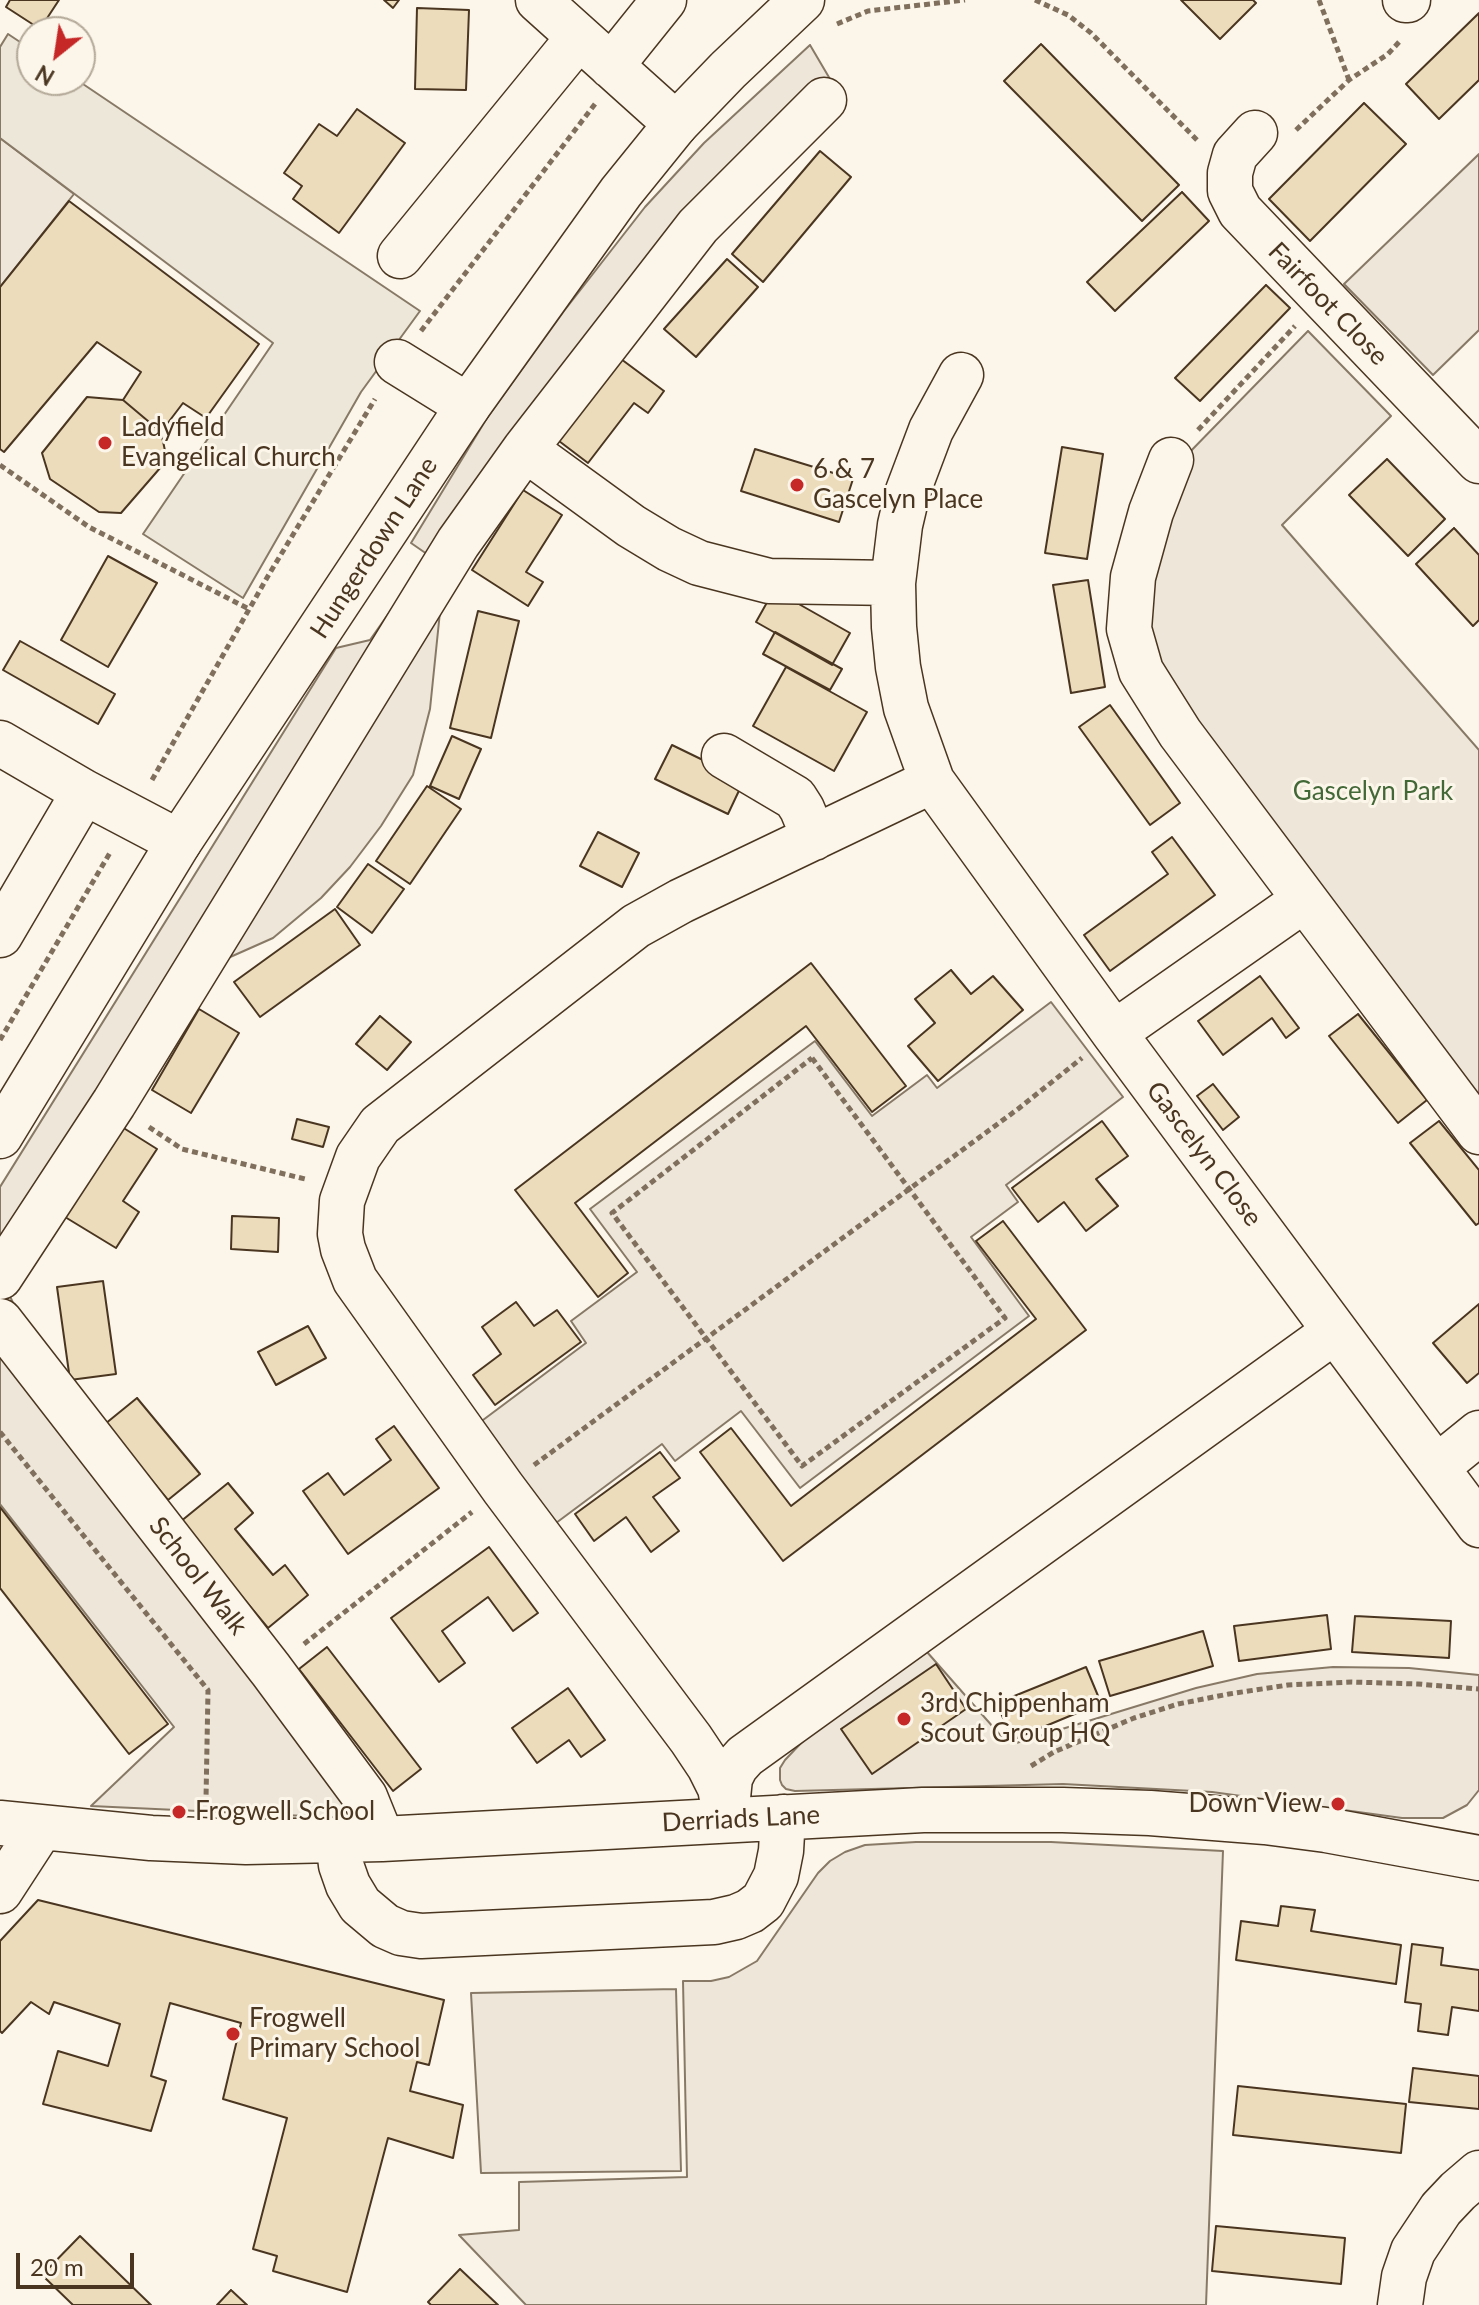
<!DOCTYPE html>
<html>
<head>
<meta charset="utf-8">
<style>
	body { margin:0 }
	#map { position:relative; width:1479px; height:2305px; overflow:hidden; background:#fbf6e9; font-family:Lato,sans-serif }
	canvas { display:block }
	.north { position:absolute; left:16px; top:16px; width:80px; height:80px; box-sizing:border-box; background:#fbf6e9; border:2px solid #b4a999; border-radius:50%; rotate:210deg; font-size:22px; font-weight:700; line-height:32px; text-align:center; color:#4a3520 }
	.north::after { content:''; display:block; margin:auto; width:28px; height:36px; background:#c62828; clip-path:polygon(50% 0,100% 100%,50% 72%,0 100%) }
	.scale { position:absolute; left:16px; top:2253px; width:118px; height:36px; box-sizing:border-box; border:4px solid #4a3520; border-top:0; padding-left:10px; font-size:24px; line-height:28px; white-space:nowrap; color:#4a3520; -webkit-text-stroke:6px #fbf6e9; paint-order:stroke }
</style>
</head>
<body>
<div id="map">
<canvas width="1479" height="2305"></canvas>
<div class="north">N</div>
<div class="scale">20 m</div>
</div>
<script>
const context = document.querySelector('canvas').getContext('2d');
context.lineJoin = 'round';
function paint(path, color) { context.fillStyle = color; context.fill(path, 'evenodd'); }
const toPath = rows => new Path2D(rows.map(r => 'M' + r).join(''));
function trace(path, color, width, dash) { context.strokeStyle = color; context.lineWidth = width; context.lineCap = dash ? 'butt' : 'round'; context.setLineDash(dash || []); context.stroke(path); }
function label(font, color, halo, rows, align = 'center') {
  context.font = font + ' Lato,sans-serif'; context.lineWidth = 6; context.setLineDash([]); context.textBaseline = 'middle'; context.strokeStyle = halo; context.fillStyle = color; for (const [text, x, y, turn = 0] of rows) {
    context.save(); context.translate(x, y); context.rotate((+turn || 0) * Math.PI / 180); context.textAlign = isNaN(turn) ? turn : align; if (halo) context.strokeText(text, 0, 0); context.fillText(text, 0, 0); context.restore();
  }
}
const green = toPath([
	[810,45,830,79,697,217,437,561,411,543,487,418,564,311,645,207,704,143,810,45],
	[0,138,74,194,0,287,0,138],
	[1479,154,1479,330,1433,375,1344,284,1479,154],
	[1308,331,1391,416,1282,525,1479,750,1479,1112,1150,669,1141,580,1183,459,1308,331],
	[417,573,441,602,430,709,413,775,381,826,350,867,321,898,273,938,210,966,8,1292,33,1346,389,1811,348,1818,91,1806,174,1727,0,1504,0,1187,336,648,370,640,417,573],
	[1051,1002,1123,1097,1006,1185,1018,1202,971,1237,1029,1316,800,1488,741,1411,675,1461,662,1444,552,1526,475,1426,586,1343,571,1321,637,1272,590,1209,815,1041,872,1116,927,1075,937,1088,1051,1002],
	[927,1652,1001,1736,1013,1744,1196,1688,1257,1674,1333,1667,1409,1668,1479,1675,1479,1790,1467,1805,1443,1818,1402,1818,1212,1792,1063,1784,795,1791,786,1789,782,1785,780,1780,780,1768,785,1760,804,1740,927,1652],
	[916,1842,1051,1842,1223,1851,1206,2305,526,2305,459,2235,519,2230,519,2182,687,2177,683,1981,711,1981,729,1977,757,1961,818,1873,830,1861,845,1852,865,1845,916,1842],
	[676,1989,681,2171,481,2173,471,1993,676,1989]
]);
const parking = toPath([
	[8,34,32,50,32,80,77,80,420,311,361,392,243,598,143,534,273,343,0,138,0,47,8,34]
]);
const building = toPath([
	[10,0,59,0,40,29,6,7,10,0],
	[384,0,399,0,393,8,384,0],
	[1181,0,1253,0,1256,3,1220,39,1181,0],
	[417,8,469,10,466,90,415,89,417,8],
	[1479,13,1479,80,1439,119,1406,84,1479,13],
	[1041,44,1179,185,1142,221,1004,81,1041,44],
	[1364,103,1406,144,1310,241,1269,199,1364,103],
	[357,109,405,143,339,233,293,199,302,186,284,173,319,124,337,136,357,109],
	[820,151,851,177,763,282,732,254,820,151],
	[1182,192,1209,221,1115,311,1087,282,1182,192],
	[69,201,259,344,206,418,183,403,161,432,123,400,141,372,97,342,4,452,0,449,0,287,69,201],
	[727,259,758,287,696,357,664,329,727,259],
	[1266,285,1290,308,1200,401,1175,378,1266,285],
	[621,359,664,391,648,413,634,403,588,463,559,441,621,359],
	[87,397,123,400,161,432,167,460,121,513,99,512,50,479,42,453,87,397],
	[1062,447,1103,454,1087,559,1045,553,1062,447],
	[755,449,853,479,839,522,741,491,755,449],
	[1387,459,1445,519,1408,556,1349,495,1387,459],
	[523,490,562,515,526,572,543,582,528,606,472,570,523,490],
	[1454,528,1479,555,1479,620,1473,626,1416,564,1454,528],
	[108,556,157,583,108,667,61,640,108,556],
	[1088,580,1105,687,1071,693,1053,585,1088,580],
	[774,590,850,633,832,665,756,622,774,590],
	[478,611,519,621,491,738,450,728,478,611],
	[775,632,842,669,830,690,763,654,775,632],
	[20,641,115,694,98,724,3,670,20,641],
	[786,667,867,712,834,771,753,726,786,667],
	[1110,705,1180,803,1150,825,1079,727,1110,705],
	[452,736,481,749,459,799,430,786,452,736],
	[672,745,744,780,728,814,655,779,672,745],
	[427,786,461,809,410,884,376,861,427,786],
	[598,832,639,853,622,887,580,866,598,832],
	[1172,837,1215,895,1110,971,1084,935,1168,874,1152,852,1172,837],
	[368,864,404,889,372,933,337,907,368,864],
	[335,909,360,945,260,1017,234,982,335,909],
	[811,963,906,1086,872,1112,806,1026,575,1203,628,1273,598,1297,515,1190,811,963],
	[951,970,971,994,993,976,1023,1010,938,1081,908,1046,935,1023,915,999,951,970],
	[1260,976,1299,1028,1286,1038,1272,1018,1223,1055,1198,1021,1260,976],
	[199,1009,239,1033,191,1113,152,1090,199,1009],
	[1358,1014,1427,1100,1398,1123,1329,1036,1358,1014],
	[380,1016,411,1042,387,1070,356,1044,380,1016],
	[1213,1084,1239,1117,1223,1130,1197,1096,1213,1084],
	[297,1119,329,1127,323,1147,292,1139,297,1119],
	[1102,1121,1128,1156,1096,1179,1118,1206,1086,1231,1064,1202,1038,1222,1012,1188,1102,1121],
	[1439,1121,1479,1170,1479,1223,1476,1225,1410,1143,1439,1121],
	[122,1127,157,1149,123,1201,139,1212,116,1248,65,1217,122,1127],
	[232,1216,279,1218,278,1252,231,1249,232,1216],
	[1003,1221,1086,1330,783,1561,700,1452,731,1428,791,1506,1036,1319,976,1241,1003,1221],
	[103,1281,116,1374,70,1380,57,1287,103,1281],
	[516,1302,534,1326,557,1310,581,1342,495,1405,473,1375,501,1354,482,1327,516,1302],
	[1479,1304,1479,1373,1467,1383,1433,1343,1479,1304],
	[308,1326,326,1358,276,1385,258,1352,308,1326],
	[137,1398,200,1474,168,1500,105,1424,137,1398],
	[394,1426,439,1488,348,1554,303,1491,328,1473,344,1495,391,1460,376,1439,394,1426],
	[660,1452,680,1478,653,1497,679,1531,651,1552,626,1517,594,1541,575,1514,660,1452],
	[228,1483,253,1513,235,1529,273,1575,285,1565,308,1595,268,1628,180,1522,228,1483],
	[0,1507,168,1724,129,1754,0,1588,0,1507],
	[489,1547,538,1613,513,1631,488,1597,442,1631,465,1663,439,1682,391,1618,489,1547],
	[1327,1615,1331,1649,1239,1661,1234,1626,1327,1615],
	[1355,1616,1451,1621,1449,1658,1352,1652,1355,1616],
	[1203,1631,1213,1666,1110,1696,1099,1661,1203,1631],
	[327,1647,421,1769,393,1791,299,1669,327,1647],
	[936,1664,966,1709,872,1774,841,1729,936,1664],
	[1086,1667,1101,1703,1012,1740,997,1703,1086,1667],
	[568,1688,605,1740,581,1757,569,1740,537,1763,512,1728,568,1688],
	[38,1900,444,2000,429,2065,417,2062,410,2091,463,2105,453,2158,388,2138,347,2292,273,2271,277,2256,253,2249,287,2118,223,2099,241,2023,170,2003,151,2076,166,2081,151,2131,43,2104,58,2051,108,2066,120,2024,54,2002,49,2014,31,2002,2,2033,0,2031,0,1941,38,1900],
	[1281,1906,1315,1910,1311,1931,1401,1945,1396,1984,1236,1960,1241,1921,1278,1926,1281,1906],
	[1412,1944,1443,1948,1441,1965,1479,1970,1479,2011,1452,2007,1448,2035,1418,2031,1421,2004,1405,2002,1412,1944],
	[1413,2068,1479,2076,1479,2109,1409,2102,1413,2068],
	[1238,2086,1406,2104,1401,2153,1233,2135,1238,2086],
	[1216,2226,1345,2238,1341,2284,1212,2271,1216,2226],
	[80,2236,151,2305,73,2305,42,2275,80,2236],
	[460,2269,498,2305,431,2305,428,2302,460,2269],
	[231,2290,247,2305,217,2305,231,2290]
]);
const path = toPath([
	[1035,0,1068,15,1091,33,1198,141],
	[1319,0,1349,80],
	[837,24,868,11,965,0],
	[1296,130,1349,80,1388,54,1400,41],
	[421,331,595,104],
	[1198,430,1295,326],
	[0,465,89,527,249,609],
	[152,780,268,576,375,399],
	[0,1040,111,851],
	[812,1058,1005,1318,802,1466,612,1213,812,1058],
	[149,1127,182,1149,305,1179],
	[0,1432,208,1690,206,1799],
	[534,1465,1018,1109,1082,1058],
	[304,1644,472,1512],
	[1031,1766,1054,1752,1134,1718,1178,1704,1229,1694,1288,1685,1352,1682,1418,1684,1479,1689]
]);
const minor = toPath([
	[538,0,676,124],
	[1405,0,1408,0],
	[611,66,664,0],
	[1255,133,1235,155,1230,173,1230,191,1240,211,1479,461],
	[400,256,579,37],
	[397,362,468,406],
	[961,375,931,430,908,491,900,525,893,583,894,627,898,667,906,708,932,781,1114,1033,1479,1525],
	[525,449,631,526,669,549,699,563,769,581,893,583],
	[1171,460,1151,512,1133,577,1129,629,1141,671,1180,733,1479,1132],
	[0,743,84,792,179,842],
	[724,756,795,798,802,809,814,838],
	[0,935,84,792],
	[1114,1033,1304,900],
	[0,1277,114,1103,458,543,525,449,698,226,824,100],
	[0,1321,271,1670,365,1797,382,1839],
	[1437,1467,1479,1433],
	[726,1817,730,1778,736,1766,745,1756,1335,1331],
	[726,1820,720,1788,709,1766,691,1739,503,1488,355,1280,343,1249,340,1234,342,1201,358,1157,380,1125,636,926,681,901,932,781],
	[0,1823,151,1838,246,1842,382,1839,923,1810,1063,1810,1150,1813,1265,1822,1326,1830,1479,1858],
	[338,1840,341,1865,348,1885,360,1905,385,1926,401,1933,421,1936,714,1922,736,1917,750,1911,763,1901,776,1876,781,1851,783,1817],
	[0,1891,41,1828],
	[1400,2305,1404,2277,1413,2251,1441,2209,1458,2191,1479,2173]
]);
const major = toPath([
	[0,1136,179,842,468,406,621,192,676,124,728,70,802,0]
]);
const markers = [
	[105,443,8,"#c62828"],
	[797,485,8,"#c62828"],
	[904,1719,8,"#c62828"],
	[1338,1804,8,"#c62828"],
	[179,1812,8,"#c62828"],
	[233,2034,8,"#c62828"]
];
const streetNames = [
	["Fairfoot Close",1328,304,46],
	["Hungerdown Lane",374,548,-57],
	["Gascelyn Close",1204,1154,53],
	["School Walk",198,1576,52],
	["Derriads Lane",741,1819,-3]
];
const poiNames = [
	["Ladyfield",121,428],
	["Evangelical Church",121,458],
	["6 & 7",813,470],
	["Gascelyn Place",813,500],
	["3rd Chippenham",920,1704],
	["Scout Group HQ",920,1734],
	["Down View",1322,1804,"right"],
	["Frogwell School",195,1812],
	["Frogwell",249,2019],
	["Primary School",249,2049]
];
const parkNames = [
	["Gascelyn Park",1373,792]
];
paint(green, '#ede6d9');
trace(green, '#887966', 2);
paint(parking, '#ede7d9');
trace(parking, '#887966', 2);
paint(building, '#ecdcbc');
trace(building, '#4a3520', 2);
trace(minor, '#4a3520', 47);
trace(major, '#4a3520', 47);
trace(path, '#7f6f5c', 5, [6, 4]);
trace(minor, '#fbf6e9', 44);
trace(major, '#fbf6e9', 44);
for (const [x, y, r, color] of markers) { const dot = new Path2D(); dot.arc(x, y, r, 0, 2 * Math.PI); context.fillStyle = color; context.fill(dot); trace(dot, '#fbf6e9', 3); }
label('26px', '#4a3520', '#fbf6e9', streetNames);
label('26px', '#4a3520', '#fbf6e9', poiNames, 'left');
label('26px', '#436837', '#fbf6e9', parkNames);
</script>
</body>
</html>
